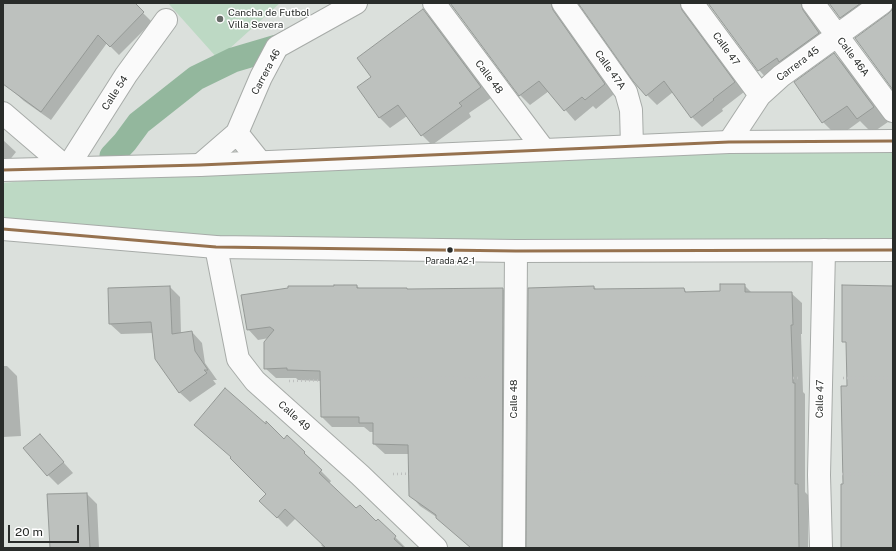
<!DOCTYPE html>
<html>
<head>
<meta charset="utf-8">
<style>
	body { margin:0 }
	#map { position:relative; width:896px; height:551px; overflow:hidden; background:#dbe0dc; font-family:"Public Sans",sans-serif }
	canvas { display:block }
	.frame { position:absolute; inset:0; border:4px solid #292c2a; pointer-events:none }
	.scale { position:absolute; left:8px; top:525px; width:71px; height:18px; box-sizing:border-box; border:2px solid #292c2a; border-top:0; padding-left:5px; font-size:12px; line-height:14px; white-space:nowrap; color:#292c2a; -webkit-text-stroke:3px #fff; paint-order:stroke }
</style>
</head>
<body>
<div id="map">
<canvas width="896" height="551"></canvas>
<div class="frame"></div>
<div class="scale">20 m</div>
</div>
<script>
const context = document.querySelector('canvas').getContext('2d');
context.lineJoin = 'round';
function paint(path, color) { context.fillStyle = color; context.fill(path, 'evenodd'); }
const toPath = rows => new Path2D(rows.map(r => 'M' + r).join(''));
function trace(path, color, width, dash) { context.strokeStyle = color; context.lineWidth = width; context.lineCap = dash ? 'butt' : 'round'; context.setLineDash(dash || []); context.stroke(path); }
function label(font, color, halo, rows, align = 'center') {
  context.font = font + ' "Public Sans",sans-serif'; context.lineWidth = 3; context.setLineDash([]); context.textBaseline = 'middle'; context.strokeStyle = halo; context.fillStyle = color; for (const [text, x, y, turn = 0] of rows) {
    context.save(); context.translate(x, y); context.rotate((+turn || 0) * Math.PI / 180); context.textAlign = isNaN(turn) ? turn : align; if (halo) context.strokeText(text, 0, 0); context.fillText(text, 0, 0); context.restore();
  }
}
const green = toPath([
	[168,3,280,3,218,59],
	[893,147,893,249,216,247,3,221,3,183,89,175]
]);
const shadow = toPath([
	[3,3,133,3,152,22,119,55,107,43,51,120,24,101,3,82],
	[451,3,566,3,614,94,596,109,593,106,575,121,549,91,530,105,520,95],
	[580,3,695,3,689,16,692,22,744,92,722,109,723,111,702,127,692,117,673,92,657,105,647,95],
	[709,3,816,3,810,16,813,22,829,43,769,81,759,70],
	[830,3,885,3,851,28,841,17],
	[423,10,433,20,491,98,469,113,471,117,432,145,422,135,407,116,390,128,380,118,358,88,373,77],
	[834,54,849,69,888,122,872,133,860,121,838,137,823,122,795,82],
	[3,140,16,152,8,162,3,162],
	[744,285,752,293,791,293,802,303,802,334,801,334,803,392,805,394,805,492,808,495,808,548,528,548,594,287,597,290,684,289,687,293,721,292],
	[357,286,360,289,408,290,503,289,513,299,511,548,471,548,438,518,420,506,410,495,409,454,385,454,374,444,374,432,370,432,364,427,332,427,322,417,321,381,298,380,296,378,276,378,265,368,269,338,258,340,248,329],
	[170,287,180,297,181,334,192,332,202,343,205,363,217,380,213,380,216,384,190,402,179,392,153,333,121,334,110,324],
	[3,366,7,366,17,376,21,436,3,437],
	[40,436,73,473,58,485,48,475],
	[287,437,315,463,314,464,331,481,329,484,356,510,376,522,378,520,406,548,324,548,321,545,323,544,296,518,287,527,271,511,267,494,284,440],
	[87,494,97,504,99,548,51,548]
]);
const canal = toPath([
	[112,156,125,142,139,123,196,78,233,60,277,47]
]);
const building = toPath([
	[3,3,135,3,144,12,110,47,98,35,41,112,3,84,3,3],
	[450,3,551,3,553,10,605,84,585,100,582,97,564,111,539,81,519,96,450,3],
	[578,3,680,3,682,10,735,82,713,99,714,100,691,118,664,81,646,96,633,81,578,3],
	[708,3,801,3,803,10,819,33,779,62,777,58,758,71,708,3],
	[829,3,861,3,840,18,829,3],
	[423,9,481,87,459,103,462,106,421,136,398,105,379,118,357,87,371,77,357,58,423,9],
	[893,9,893,90,855,38,889,13,893,9],
	[834,53,874,107,857,119,847,106,822,123,794,82,834,53],
	[720,284,745,284,745,292,792,292,793,325,791,325,793,383,795,383,795,484,798,484,799,548,526,548,528,288,594,286,594,289,684,288,685,292,720,291,720,284],
	[334,285,357,285,357,288,407,288,407,289,503,288,502,548,471,548,436,518,436,515,409,496,408,445,373,444,373,423,359,423,359,417,321,417,320,371,287,370,287,368,264,369,264,342,274,330,270,327,247,330,241,295,288,288,288,286,334,286,334,285],
	[842,285,893,286,893,548,841,548,841,484,843,484,841,386,847,386,846,342,842,342,842,285],
	[170,286,172,334,192,331,195,351,208,370,204,370,207,373,179,393,155,359,151,322,109,324,108,288,170,286],
	[225,388,266,424,266,421,284,439,287,435,305,452,304,453,322,470,319,473,356,508,360,505,376,521,378,519,396,536,394,539,404,548,326,548,285,509,277,518,259,501,266,494,230,458,231,457,194,425,225,388],
	[40,434,64,462,47,476,23,448,40,434],
	[87,493,90,548,50,548,47,494,87,493]
]);
const path = toPath([
	[537,377,798,378],
	[843,378,893,378],
	[289,381,492,377],
	[536,471,795,474],
	[393,474,491,472],
	[842,474,893,474]
]);
const street = toPath([
	[434,3,544,150],
	[563,3,626,92,631,110,632,146],
	[692,3,760,95],
	[813,3,893,111],
	[3,113,67,168,126,75,166,20],
	[237,133,260,162],
	[729,142,760,95,781,76,882,3],
	[200,165,237,133,261,77,277,47,356,3],
	[216,247,238,359,255,381,360,475,436,548],
	[514,548,516,251],
	[821,548,819,475,824,250]
]);
const secondary = toPath([
	[3,170,200,165,729,142,893,141],
	[3,229,216,247,516,251,893,250]
]);
const bus1 = toPath([
	[3,170,200,165,729,142,893,141],
	[3,229,216,247,516,251,893,250]
]);
const markers = [
	[220,19,4,"#676b68"],
	[450,250,3.5,"#292c2a"]
];
const busNames = [
	["Parada A2-1",450,261]
];
const poiNames = [
	["Cancha de Futbol",228,13],
	["Villa Severa",228,25]
];
const streetNames = [
	["Calle 47",726,49,54],
	["Calle 46A",853,57,53],
	["Carrera 45",798,64,-37],
	["Calle 47A",610,70,55],
	["Carrera 46",266,72,-62],
	["Calle 48",489,77,53],
	["Calle 54",115,93,-57],
	["Calle 48",514,399,-90],
	["Calle 47",820,399,-89],
	["Calle 49",294,416,42]
];
paint(green, '#bdd9c4');
paint(shadow, '#0003');
trace(canal, '#93b79d', 25);
paint(building, '#bdc1be');
trace(building, '#959996', 1);
trace(street, '#a7aba8', 24);
trace(secondary, '#a7aba8', 24);
trace(path, '#bec0bf', 2.5, [1, 3]);
trace(street, '#fafafa', 22);
trace(secondary, '#fafafa', 22);
trace(bus1, '#96724f', 3);
for (const [x, y, r, color] of markers) { const dot = new Path2D(); dot.arc(x, y, r, 0, 2 * Math.PI); context.fillStyle = color; context.fill(dot); trace(dot, '#fff', 1.5); }
label('9px', '#292c2a', '#fff', busNames);
label('10px', '#292c2a', '#fff', poiNames, 'left');
label('10px', '#292c2a', '#fff', streetNames);
</script>
</body>
</html>
